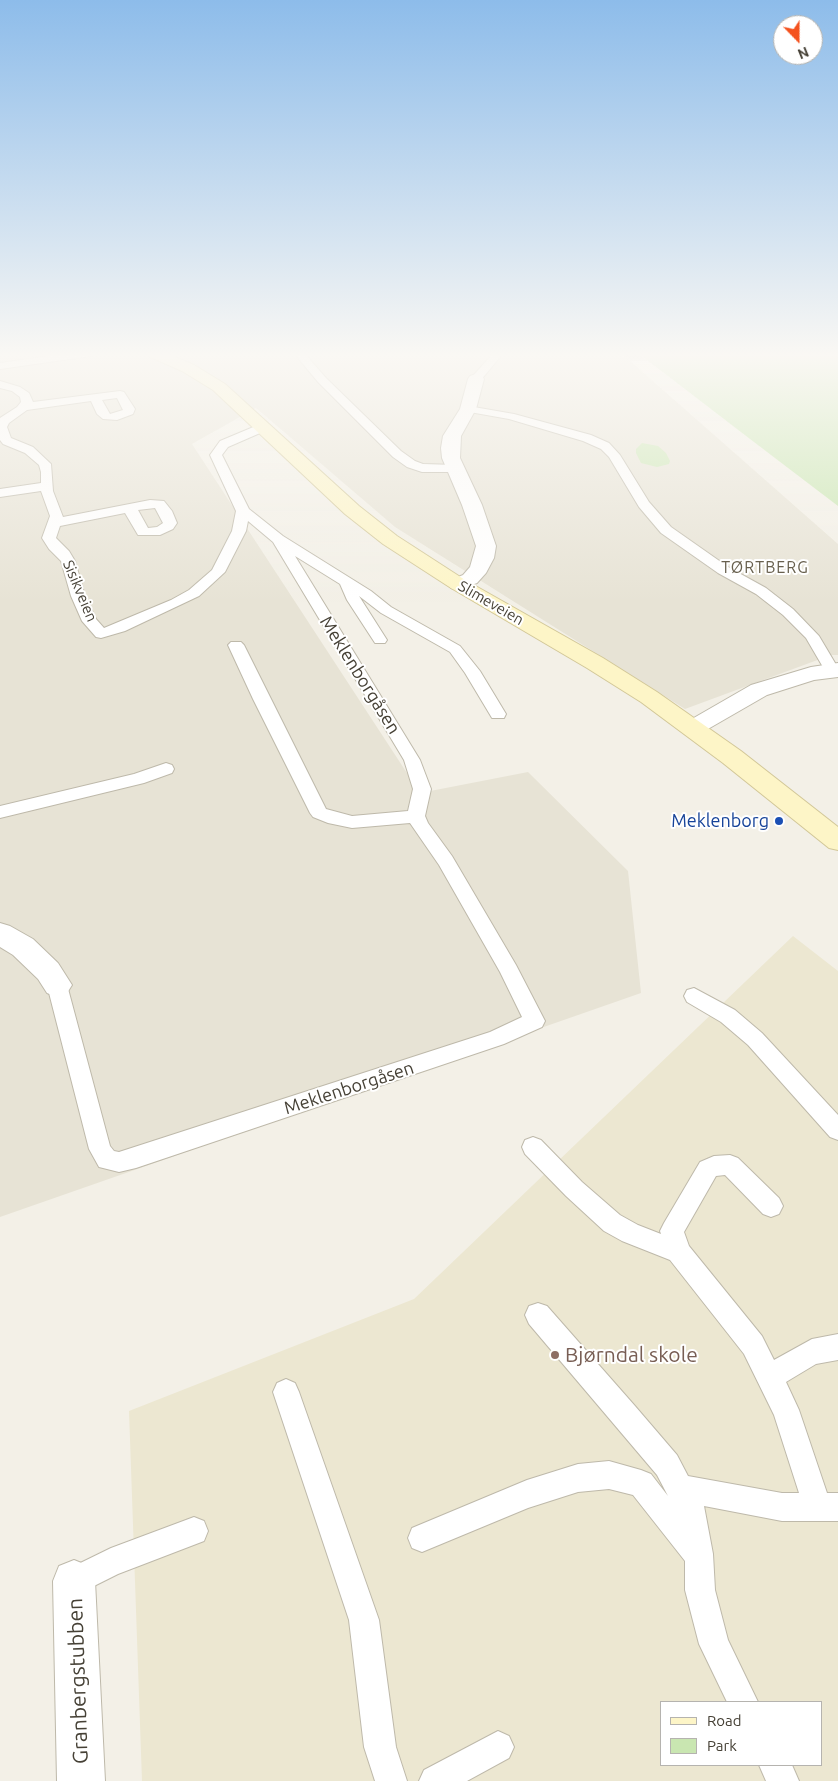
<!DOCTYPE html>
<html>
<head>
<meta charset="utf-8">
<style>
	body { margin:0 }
	#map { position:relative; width:838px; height:1781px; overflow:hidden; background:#f3f0e7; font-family:Ubuntu,sans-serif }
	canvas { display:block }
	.legend { position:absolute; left:660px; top:1701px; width:162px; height:65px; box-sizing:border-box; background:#fff; border:1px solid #b5b3af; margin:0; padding:6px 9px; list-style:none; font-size:15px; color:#464136 }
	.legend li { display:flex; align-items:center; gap:10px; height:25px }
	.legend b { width:25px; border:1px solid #b5b3af }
	.north { position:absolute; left:773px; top:15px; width:50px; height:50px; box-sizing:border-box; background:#fff; border:1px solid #b5b3af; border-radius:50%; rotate:158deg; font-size:14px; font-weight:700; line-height:20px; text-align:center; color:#464136 }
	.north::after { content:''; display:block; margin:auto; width:18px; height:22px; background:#f4511d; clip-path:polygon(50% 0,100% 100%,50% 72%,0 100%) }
</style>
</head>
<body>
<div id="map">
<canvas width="838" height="1781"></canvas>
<ul class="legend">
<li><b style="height:6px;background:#fdf5c7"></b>Road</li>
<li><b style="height:14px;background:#c9e6b1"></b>Park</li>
</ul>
<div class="north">N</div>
</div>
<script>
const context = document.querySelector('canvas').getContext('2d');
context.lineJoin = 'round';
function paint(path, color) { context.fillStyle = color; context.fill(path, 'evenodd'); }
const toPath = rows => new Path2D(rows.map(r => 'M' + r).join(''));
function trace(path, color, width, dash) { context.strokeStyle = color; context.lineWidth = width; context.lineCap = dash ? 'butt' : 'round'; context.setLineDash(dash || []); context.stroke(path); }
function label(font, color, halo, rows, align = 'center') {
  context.font = font + ' Ubuntu,sans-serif'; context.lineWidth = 4; context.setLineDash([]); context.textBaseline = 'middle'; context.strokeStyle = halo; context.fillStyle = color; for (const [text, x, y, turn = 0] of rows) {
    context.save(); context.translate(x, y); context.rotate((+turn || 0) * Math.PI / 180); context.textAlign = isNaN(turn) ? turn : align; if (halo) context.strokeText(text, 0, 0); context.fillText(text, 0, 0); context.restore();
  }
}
const residential = toPath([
	[0,353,618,353,629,360,838,544,838,655,831,655,685,709,395,527,256,408,192,444,420,793,528,772,628,871,641,993,0,1217]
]);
const education = toPath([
	[793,936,838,971,838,1781,142,1781,129,1411,414,1299],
	[662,1702,822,1702,822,1765,662,1765]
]);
const green = toPath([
	[638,353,838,353,838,506,750,439],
	[642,443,658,446,666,453,670,461,669,464,657,467,641,463,636,453,636,449]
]);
const lane = toPath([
	[71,353,96,353,91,356,0,369,0,363,71,353],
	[294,353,304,353,326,378,401,451,415,461,423,464,456,465,460,466,462,469,460,472,422,472,407,467,393,457,318,382,294,353],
	[489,353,499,353,500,357,480,381,472,381,470,379,472,377,490,357,489,353],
	[0,381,20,387,29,393,33,402,120,391,124,392,135,409,133,414,117,420,103,419,97,414,91,401,27,410,9,423,7,427,11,438,33,447,51,464,53,491,63,517,150,500,164,501,172,511,177,523,173,529,160,535,138,535,125,513,60,526,56,538,69,551,75,561,85,596,96,619,104,628,171,600,189,590,212,570,232,531,236,511,210,455,220,441,263,423,267,424,269,427,267,430,228,447,222,455,249,509,283,536,371,591,391,607,460,646,480,671,506,714,504,718,492,718,465,673,450,652,381,613,359,596,387,640,385,643,375,643,347,600,340,584,295,556,420,760,431,789,425,816,428,823,452,856,516,965,545,1021,542,1027,504,1044,136,1168,119,1172,99,1167,89,1149,47,985,50,979,57,977,64,979,67,985,110,1146,114,1151,119,1152,490,1032,522,1017,500,972,439,865,410,823,352,828,328,823,313,817,310,813,253,699,228,645,231,642,241,642,244,645,326,809,352,816,408,811,413,789,404,760,273,542,248,521,246,531,225,572,199,596,125,631,101,638,96,637,82,621,71,596,61,561,49,549,42,538,50,516,41,491,0,497,0,489,41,483,41,472,39,465,25,453,3,444,0,440,0,418,17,407,21,402,20,397,12,391,0,388,0,381],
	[117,398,123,410,110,414,102,400,117,398],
	[155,508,163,523,157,527,148,528,138,510,155,508],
	[468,406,514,414,591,435,609,443,620,455,649,502,671,527,728,567,766,588,793,609,819,636,838,668,837,674,827,674,806,638,783,615,756,594,718,573,661,533,639,507,609,457,601,449,583,441,509,419,464,411,462,409,468,406],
	[166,763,172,765,174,769,172,773,144,783,0,818,0,806,134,774,166,763],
	[694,988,735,1010,762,1033,838,1115,838,1140,830,1137,748,1045,721,1022,687,1002,684,996,687,990,694,988],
	[533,1137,541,1140,582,1182,620,1215,638,1225,661,1234,660,1231,664,1223,700,1162,714,1156,730,1155,738,1158,779,1198,783,1206,779,1214,771,1217,763,1214,725,1175,716,1176,684,1232,689,1246,762,1336,774,1360,812,1339,838,1334,838,1360,816,1364,786,1382,799,1410,827,1493,838,1493,838,1521,782,1521,704,1506,713,1554,715,1590,728,1640,758,1702,727,1702,699,1644,685,1590,685,1561,633,1495,609,1489,578,1492,528,1508,422,1552,412,1548,408,1538,412,1528,527,1480,578,1464,609,1461,641,1470,651,1474,668,1496,657,1475,529,1324,525,1315,529,1306,538,1303,547,1306,635,1406,677,1455,688,1476,782,1493,799,1493,774,1415,744,1354,670,1260,622,1241,604,1231,566,1196,525,1154,522,1147,525,1140,533,1137],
	[286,1379,295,1383,299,1392,379,1620,396,1747,407,1781,375,1781,364,1747,349,1620,273,1392,277,1383,286,1379],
	[194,1517,204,1521,208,1531,204,1541,118,1574,74,1596,64,1591,59,1581,64,1571,111,1548,194,1517],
	[498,1731,509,1736,514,1747,509,1758,467,1781,419,1781,424,1770,498,1731],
	[759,1765,792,1765,799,1781,766,1781,759,1765]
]);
const street = toPath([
	[476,374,482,376,484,379,476,409,461,436,460,458,482,505,496,546,494,558,486,573,477,583,458,590,451,588,448,584,451,580,463,575,470,567,476,546,462,505,442,458,441,448,443,436,460,409,468,379,470,376,476,374],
	[838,663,838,677,814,680,767,695,701,733,693,736,685,733,681,728,685,723,751,685,811,667,838,663],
	[0,923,10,926,33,939,58,963,72,985,67,993,57,997,47,993,38,979,13,955,0,947,0,923],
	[74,1560,89,1566,95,1581,105,1781,57,1781,53,1581,59,1566,74,1560]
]);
const secondary = toPath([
	[146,353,166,353,194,365,225,384,359,506,397,536,465,580,603,658,657,692,741,751,838,827,838,850,829,848,723,763,641,702,587,668,451,588,383,544,345,514,213,390,182,371,148,356,146,353]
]);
const markers = [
	[779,821,5,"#1a4fb4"],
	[555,1355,5,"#8d6e63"]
];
const farStreetnames = [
	["Sisikveien",80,591,67],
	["Slimeveien",491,603,30]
];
const farNeighbourhoodnames = [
	["TØRTBERG",765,568]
];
const streetNames = [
	["Meklenborgåsen",360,675,58],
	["Meklenborgåsen",349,1088,-18]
];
const transitNames = [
	["Meklenborg",769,821]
];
const nearEducationnames = [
	["Bjørndal skole",565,1355]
];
const nearStreetnames = [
	["Granbergstubben",78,1681,-92]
];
paint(residential, '#e7e3d5');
paint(education, '#ece7d1');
paint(green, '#c9e6b1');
trace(lane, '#beb9aa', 2);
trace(street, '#beb9aa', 2);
trace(secondary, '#d2c798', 2);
paint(lane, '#fff');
paint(street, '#fff');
paint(secondary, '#fdf5c7');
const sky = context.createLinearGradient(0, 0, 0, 602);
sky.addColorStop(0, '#8dbcea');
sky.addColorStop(0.59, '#faf8f4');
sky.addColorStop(1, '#faf8f400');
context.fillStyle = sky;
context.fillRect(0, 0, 838, 602);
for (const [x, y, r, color] of markers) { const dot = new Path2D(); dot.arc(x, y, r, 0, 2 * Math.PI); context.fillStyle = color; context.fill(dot); trace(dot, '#fff', 2); }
label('15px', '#464136', '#fff', farStreetnames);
context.letterSpacing = '1px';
label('16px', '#68604e', '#fff', farNeighbourhoodnames);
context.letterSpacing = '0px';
label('18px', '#464136', '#fff', streetNames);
label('18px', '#164399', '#fff', transitNames, 'right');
label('21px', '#785e54', '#fff', nearEducationnames, 'left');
label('21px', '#464136', '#fff', nearStreetnames);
</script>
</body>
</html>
